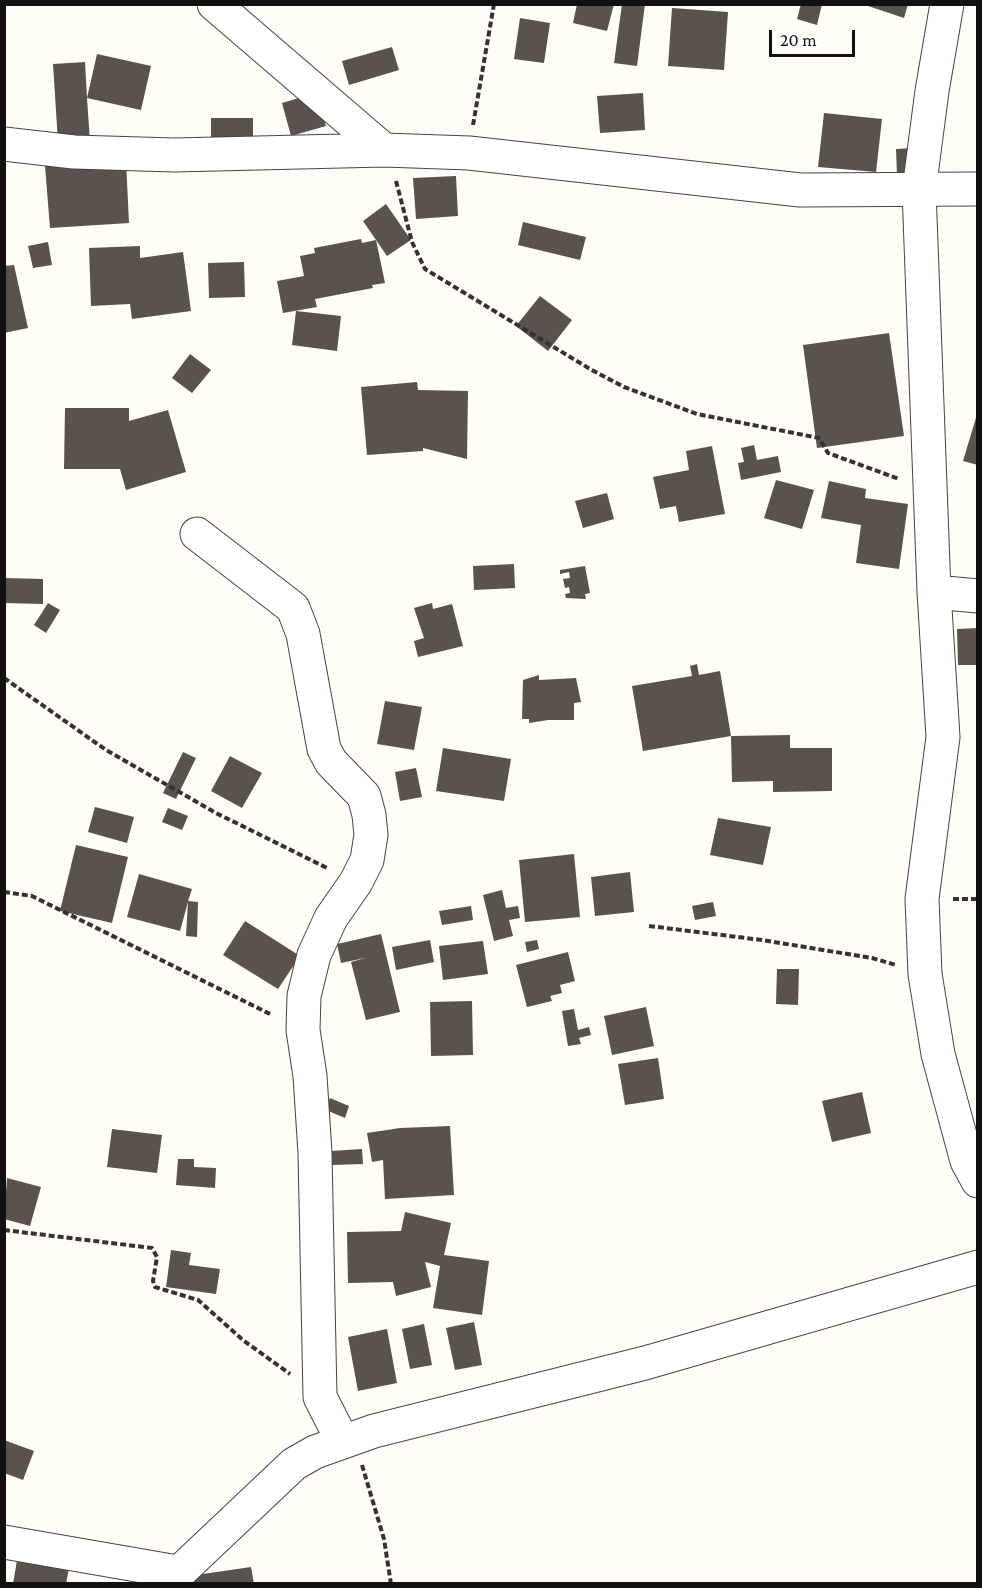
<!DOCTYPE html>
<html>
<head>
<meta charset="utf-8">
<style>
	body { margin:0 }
	#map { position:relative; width:982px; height:1588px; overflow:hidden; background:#fffdf5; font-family:"Crimson Pro",serif }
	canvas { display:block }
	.frame { position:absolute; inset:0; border:6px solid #111; pointer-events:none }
	.scale { position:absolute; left:769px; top:30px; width:86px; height:27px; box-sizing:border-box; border:3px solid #111; border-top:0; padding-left:8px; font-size:18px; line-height:21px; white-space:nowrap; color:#111; -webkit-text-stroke:4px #fff; paint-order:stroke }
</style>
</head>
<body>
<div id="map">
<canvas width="982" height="1588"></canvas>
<div class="frame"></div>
<div class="scale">20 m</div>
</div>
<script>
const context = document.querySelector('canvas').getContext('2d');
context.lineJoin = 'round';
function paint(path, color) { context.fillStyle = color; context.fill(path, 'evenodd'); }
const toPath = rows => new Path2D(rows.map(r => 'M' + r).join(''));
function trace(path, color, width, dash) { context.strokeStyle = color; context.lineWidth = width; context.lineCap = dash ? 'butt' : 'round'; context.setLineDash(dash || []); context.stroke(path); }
const building = toPath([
	[577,4,614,4,607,31,573,23],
	[622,4,645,4,637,66,614,63],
	[801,4,822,4,817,25,797,19],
	[862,4,908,4,904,18],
	[672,8,728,12,724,70,668,66],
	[520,18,550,23,544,63,514,59],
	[392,47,399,70,349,85,342,61],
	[97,54,151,66,141,110,87,98,91,156,59,158,53,64,85,62,87,98],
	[316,93,326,126,291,136,282,103],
	[643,93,645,130,600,133,597,96],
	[824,113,882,119,876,172,818,167],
	[211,118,253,118,253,161,211,161],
	[914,148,915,174,897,175,896,149],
	[126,161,129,223,50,228,45,166],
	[456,176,458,216,416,219,413,178],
	[386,204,411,240,387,256,363,221],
	[523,222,586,237,580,260,518,245],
	[361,239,362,243,376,240,385,283,372,285,373,288,315,299,317,307,283,313,277,281,304,276,300,256,315,253,314,248],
	[48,242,52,265,33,268,28,246],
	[140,246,140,258,183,252,191,311,132,319,130,304,91,306,89,248],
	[244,262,245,297,209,298,208,263],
	[14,265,28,328,4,333,4,266],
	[540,296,572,320,548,351,516,326],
	[296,311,341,316,337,351,292,345],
	[889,333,904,436,817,448,803,345],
	[190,354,211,370,192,393,172,378],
	[417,382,418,390,468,391,467,459,423,448,423,451,367,455,361,387],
	[65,408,129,408,129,421,168,410,186,472,126,490,120,469,64,469],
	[978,411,978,465,963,461],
	[754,445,757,460,778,456,781,472,741,480,738,463,744,462,741,448],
	[712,446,725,514,679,522,676,506,660,509,653,477,689,470,686,451],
	[776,480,814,490,802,529,764,518],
	[829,481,866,489,865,498,908,504,899,569,856,563,861,525,821,518],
	[607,493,614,519,583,528,575,501],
	[514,564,515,588,474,590,473,566],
	[585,566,590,593,585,594,586,599,566,598,565,594,570,593,569,587,565,588,563,579,570,578,569,572,560,574,560,570],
	[4,578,43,579,43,604,4,603],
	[48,603,60,610,46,633,34,625],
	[432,603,433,609,452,604,463,646,418,657,414,641,424,638,414,608],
	[978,628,978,665,958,665,957,629],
	[697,664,699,675,720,671,731,736,643,751,632,686,692,676,690,666],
	[539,675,539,680,576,678,581,702,574,703,574,720,548,720,529,723,529,719,522,719,523,680],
	[385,701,422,707,414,750,377,744],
	[790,735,790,748,832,748,832,791,773,792,773,781,732,782,731,736],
	[443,748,511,759,504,801,436,791],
	[183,752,196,758,176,799,163,793],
	[230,756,262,773,242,808,211,791],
	[416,768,422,797,400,801,395,772],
	[95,807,134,817,127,843,88,832],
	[168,808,188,816,182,830,162,822],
	[718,818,771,827,763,865,710,855],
	[76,845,128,857,112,923,60,911],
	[574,854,580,917,525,922,519,860],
	[630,872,634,912,595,916,591,877],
	[139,874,192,889,188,901,198,902,197,937,186,936,188,902,180,931,127,917],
	[502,890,506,908,518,906,520,918,509,920,513,936,494,941,483,895],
	[713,902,716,916,695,920,692,906],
	[471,906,473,920,442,925,439,911],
	[245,921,300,956,278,989,223,955],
	[381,934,400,1012,366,1020,351,962,365,958,341,963,337,944],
	[430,940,434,962,396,970,392,947],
	[537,940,539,949,527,952,525,942],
	[483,941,488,974,443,980,439,946],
	[568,952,575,981,560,985,562,993,550,996,552,1001,527,1007,516,965],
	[777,969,799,969,798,1005,776,1004],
	[472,1001,473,1055,431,1056,430,1002],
	[646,1007,654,1046,612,1055,604,1016],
	[574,1009,578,1030,589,1027,591,1035,579,1038,581,1044,568,1046,562,1011],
	[658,1058,664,1099,625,1105,618,1064],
	[862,1092,871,1133,832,1142,822,1101],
	[330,1098,349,1106,345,1118,326,1110],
	[450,1126,454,1195,385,1199,383,1160,372,1162,367,1133,400,1128],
	[112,1129,162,1135,157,1173,107,1167],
	[362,1149,363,1164,332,1165,331,1151],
	[178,1159,194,1159,194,1167,216,1168,215,1188,176,1185],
	[7,1178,41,1187,30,1226,4,1219],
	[405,1212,451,1223,444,1255,489,1261,482,1315,433,1308,440,1266,425,1262,431,1287,396,1296,393,1282,348,1283,347,1232,401,1231],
	[171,1250,191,1253,189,1265,220,1269,216,1294,166,1287],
	[474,1322,482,1365,455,1370,446,1328],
	[424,1324,432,1365,410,1369,402,1329],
	[387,1329,397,1383,358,1391,348,1337],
	[4,1440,34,1451,23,1480,4,1473],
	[17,1560,69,1568,66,1584,13,1584],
	[251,1567,254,1584,183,1584,182,1577]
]);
const path = toPath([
	[473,125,494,4],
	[396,181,412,242,425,269,590,369,624,387,697,414,819,438,828,453,899,479],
	[4,678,106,750,216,813,329,869],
	[4,892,32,896,272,1015],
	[953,899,978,899],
	[649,926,762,940,872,958,896,965],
	[4,1230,152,1248,157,1257,153,1281,155,1287,198,1300,244,1341,290,1374],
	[362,1465,384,1539,391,1584]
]);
const minor = toPath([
	[214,4,384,150],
	[947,4,932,91,919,190,934,592,943,737,922,899,925,974,938,1054,967,1161,978,1181],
	[4,144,74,152,174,155,384,150,469,153,800,190,978,189],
	[197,534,293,608,303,634,324,749,331,762,364,796,369,815,371,835,367,860,356,882,331,918,314,955,304,996,303,1030,310,1076,315,1153,320,1397,343,1442],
	[934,592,978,596],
	[4,1542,177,1572],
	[167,1584,294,1464,315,1452,374,1431,645,1363,978,1267]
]);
paint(building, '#5a524d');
trace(minor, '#444', 35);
trace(path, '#333', 4, [6, 3]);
trace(minor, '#fff', 33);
</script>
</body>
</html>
